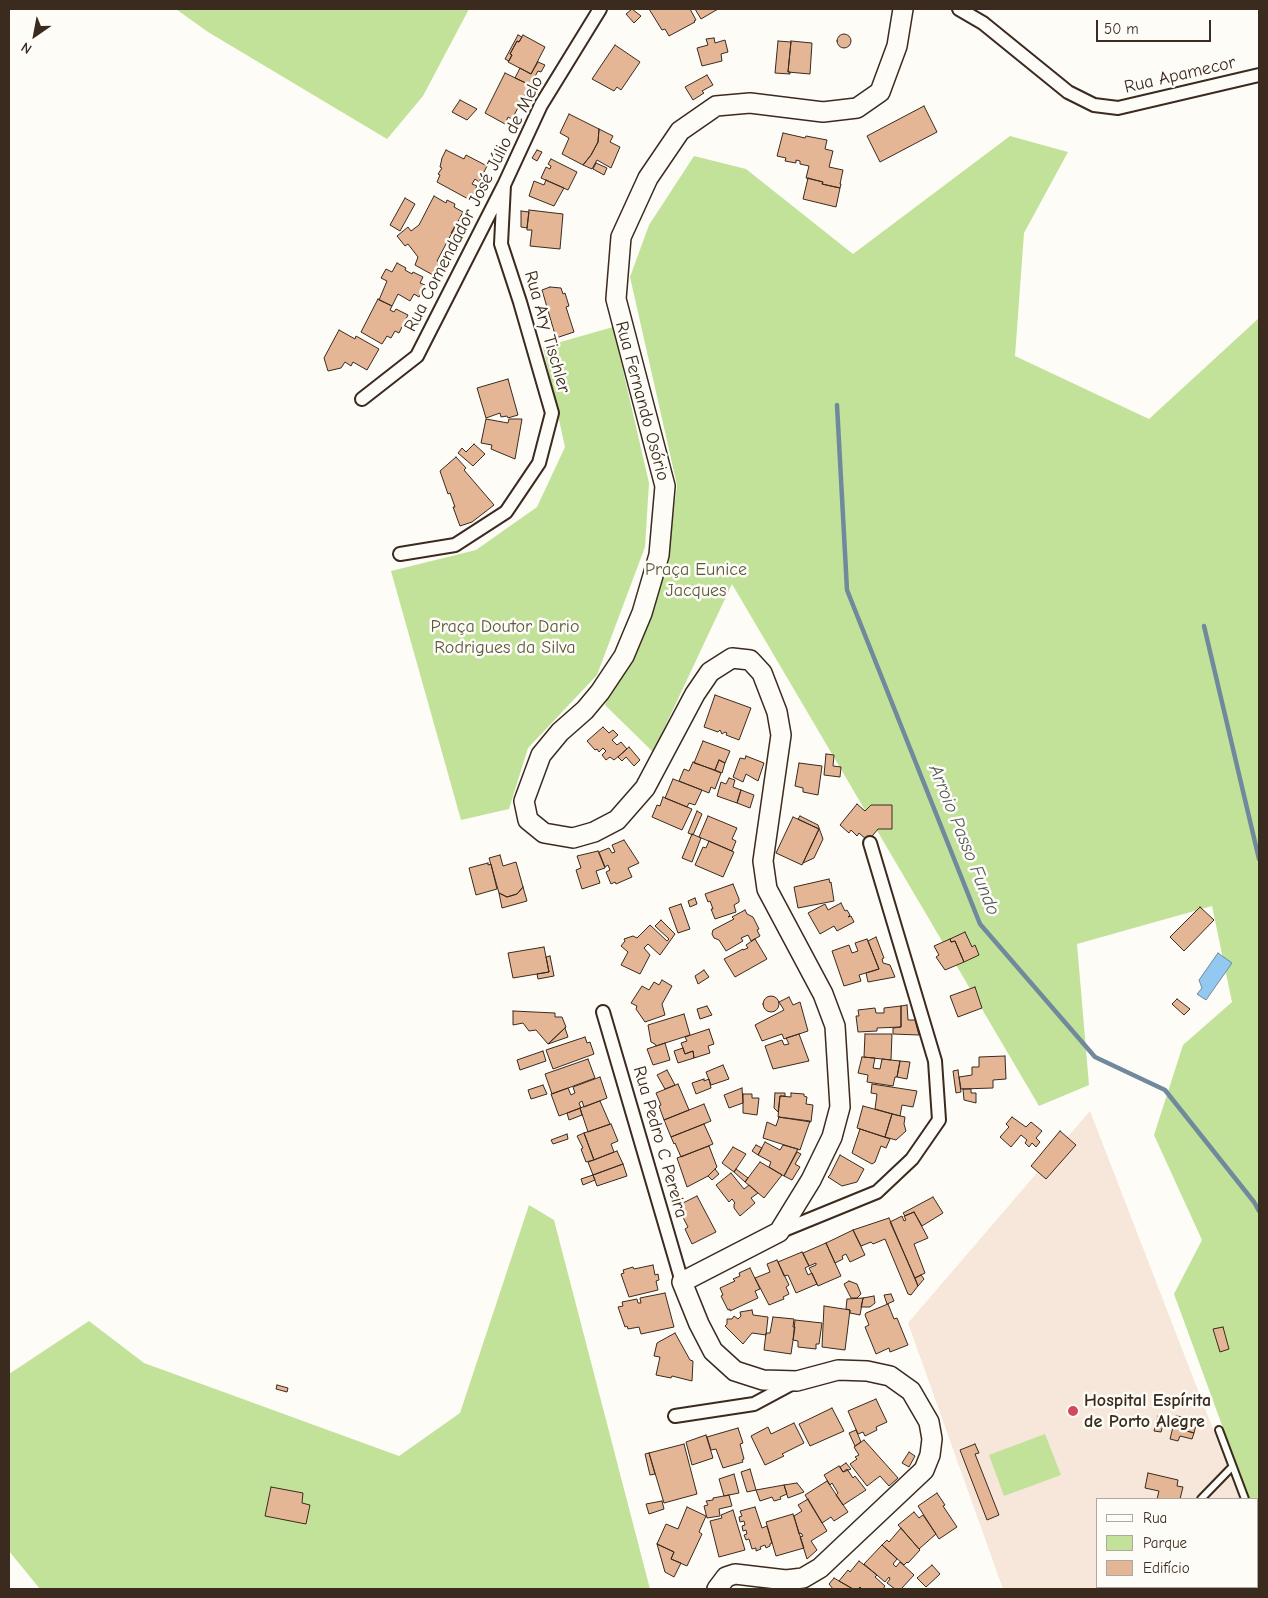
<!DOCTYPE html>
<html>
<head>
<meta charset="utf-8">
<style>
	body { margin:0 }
	#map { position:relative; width:1268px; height:1598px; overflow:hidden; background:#fdfcf7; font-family:"Comic Neue",sans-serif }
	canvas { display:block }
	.frame { position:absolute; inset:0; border:10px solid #3b2a1e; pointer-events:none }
	.legend { position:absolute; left:1096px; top:1498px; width:162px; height:90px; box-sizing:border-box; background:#fdfcf7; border:1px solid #afa8a0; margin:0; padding:6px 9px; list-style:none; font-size:15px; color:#3b2a1e }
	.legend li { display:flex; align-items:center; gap:10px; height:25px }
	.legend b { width:25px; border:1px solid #afa8a0 }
	.north { position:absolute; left:10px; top:10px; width:50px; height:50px; -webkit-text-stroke:4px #fdfcf7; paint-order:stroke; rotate:213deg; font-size:14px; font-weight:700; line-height:20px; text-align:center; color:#3b2a1e }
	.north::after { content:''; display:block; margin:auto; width:18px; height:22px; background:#3b2a1e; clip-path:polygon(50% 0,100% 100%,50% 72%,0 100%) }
	.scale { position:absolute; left:1096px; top:20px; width:115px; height:22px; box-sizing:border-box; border:2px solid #3b2a1e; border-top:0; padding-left:6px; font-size:15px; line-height:18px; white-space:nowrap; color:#3b2a1e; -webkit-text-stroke:4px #fdfcf7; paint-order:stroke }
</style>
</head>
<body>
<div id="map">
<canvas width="1268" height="1598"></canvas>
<div class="frame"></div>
<ul class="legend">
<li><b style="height:6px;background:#fdfcf7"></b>Rua</li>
<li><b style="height:14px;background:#c2e29a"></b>Parque</li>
<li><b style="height:14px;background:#e5b696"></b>Edifício</li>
</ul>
<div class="north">N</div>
<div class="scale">50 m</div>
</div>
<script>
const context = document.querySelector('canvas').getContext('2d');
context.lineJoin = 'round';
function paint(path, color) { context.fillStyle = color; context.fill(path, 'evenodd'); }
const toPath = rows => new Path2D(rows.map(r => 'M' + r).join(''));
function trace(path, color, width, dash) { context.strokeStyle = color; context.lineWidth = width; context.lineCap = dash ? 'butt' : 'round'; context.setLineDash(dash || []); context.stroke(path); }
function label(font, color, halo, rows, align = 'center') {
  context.font = font + ' "Comic Neue",sans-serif'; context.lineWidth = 5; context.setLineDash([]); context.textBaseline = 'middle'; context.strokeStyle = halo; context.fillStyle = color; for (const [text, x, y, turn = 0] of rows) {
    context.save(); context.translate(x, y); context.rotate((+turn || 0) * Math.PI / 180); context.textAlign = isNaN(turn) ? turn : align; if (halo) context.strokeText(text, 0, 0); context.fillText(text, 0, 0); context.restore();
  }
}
const built = toPath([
	[1090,1111,1240,1499,1097,1499,1097,1587,1257,1587,1257,1543,1259,1549,1259,1589,1003,1589,908,1323]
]);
const green = toPath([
	[176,9,469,9,423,96,387,139,208,32],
	[1010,136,1068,152,1024,233,1015,356,1149,419,1259,318,1259,1527,1257,1520,1257,1499,1249,1499,1174,1294,1202,1240,1154,1135,1183,1045,1232,1002,1212,906,1077,944,1089,1085,1039,1106,732,584,653,752,605,705,668,559,677,485,630,277,649,225,694,156,746,169,853,254],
	[613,327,649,483,645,547,597,675,528,748,509,809,461,820,391,571,476,550,537,507,565,447,543,347],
	[529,1205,554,1220,650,1589,40,1589,9,1551,9,1374,89,1321,144,1363,399,1456,460,1413],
	[1045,1434,1061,1475,1004,1496,989,1455]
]);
const water = toPath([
	[1218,953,1232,963,1206,1000,1197,994,1202,988,1199,980,1218,953]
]);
const stream = toPath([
	[837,405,847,590,980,924,1095,1057,1165,1090,1254,1202,1259,1211],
	[1204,626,1259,859]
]);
const building = toPath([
	[632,9,641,16,634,23,626,14,632,9],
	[649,9,690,9,696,20,694,21,695,22,669,36,665,29,662,30,649,9],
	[695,9,718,9,701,19,695,9],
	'837 41a7 7 0 1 1 14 0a7 7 0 1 1-14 0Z',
	[518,35,522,37,519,42,517,41,510,54,512,55,509,61,505,59,518,35],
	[523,35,545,47,531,74,508,62,512,55,510,54,517,41,519,42,523,35],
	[714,38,715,43,725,40,728,52,721,54,722,61,702,66,697,48,708,45,706,39,714,38],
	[778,41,791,42,788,72,790,72,790,74,775,73,778,41],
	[791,41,812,43,810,74,788,72,791,41],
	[615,45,640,62,621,90,617,87,614,91,592,79,615,45],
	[538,62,545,65,541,72,538,71,530,85,515,78,520,68,531,74,538,62],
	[505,73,530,85,512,119,508,117,505,124,485,113,505,73],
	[707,75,713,85,702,91,704,93,693,100,685,87,707,75],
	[460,100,477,109,467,120,452,112,460,100],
	[924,106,937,132,880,162,867,136,924,106],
	[569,114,599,129,598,142,591,155,583,165,562,154,569,138,560,133,569,114],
	[599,129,613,136,610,142,620,147,611,168,597,160,592,169,583,165,591,155,598,142,599,129],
	[783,133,805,138,806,136,827,140,825,149,833,151,829,167,843,170,840,184,841,184,840,188,822,184,823,182,806,178,809,166,800,164,800,161,796,160,796,163,785,161,786,158,777,156,783,133],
	[446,150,464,159,466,155,487,166,479,182,475,179,472,184,477,186,470,200,437,182,440,175,438,174,442,168,440,167,442,158,446,150],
	[537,150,542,152,537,161,532,158,537,150],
	[551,159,577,172,568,190,541,178,546,167,550,169,551,166,548,164,551,159],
	[596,163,607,168,604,175,593,169,596,163],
	[808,178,823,182,822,184,840,188,836,207,803,199,808,178],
	[546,180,564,188,554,206,529,196,534,181,544,185,546,180],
	[434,196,446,203,447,200,455,204,454,207,463,212,437,261,440,262,433,275,415,265,418,257,408,244,405,246,397,236,408,227,411,231,419,225,434,196],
	[405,198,415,204,400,231,390,225,405,198],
	[529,210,563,214,560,249,530,246,532,230,527,230,527,228,529,210],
	[521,211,529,212,527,228,521,227,521,211],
	[455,226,466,231,462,238,451,233,455,226],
	[397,263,406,268,405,270,412,274,413,272,423,277,420,283,425,285,419,297,414,294,410,301,398,294,392,306,379,300,387,281,381,278,386,269,392,272,397,263],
	[550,287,561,288,563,294,565,293,569,306,566,307,574,332,556,338,542,290,550,287],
	[378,299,392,306,390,310,394,312,396,309,408,315,399,333,395,331,391,338,387,336,382,344,361,332,378,299],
	[339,330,355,339,356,336,379,349,367,370,353,362,351,366,345,362,341,368,328,371,324,358,339,330],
	[508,379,518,415,508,418,507,416,501,417,500,413,486,418,477,388,508,379],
	[486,419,508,423,509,419,522,419,515,459,491,449,492,445,481,443,486,419],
	[474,444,485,454,473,466,458,453,462,448,466,452,474,444],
	[456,457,466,468,464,470,494,505,472,522,460,526,453,507,455,507,450,493,448,494,440,471,456,457],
	[715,695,751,708,739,740,726,735,727,733,725,732,722,734,720,730,718,732,704,727,715,695],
	[603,727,609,733,613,730,618,735,612,740,617,745,621,742,627,749,614,760,610,757,606,760,602,755,606,751,603,748,599,752,597,749,595,750,587,741,603,727],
	[703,741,730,751,725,763,719,760,715,770,694,763,703,741],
	[629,747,640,760,634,766,626,757,622,761,618,757,629,747],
	[826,754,834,755,833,766,841,767,840,777,824,775,826,754],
	[746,756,764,763,758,781,746,774,743,782,733,777,740,758,745,759,746,756],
	[719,760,725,763,722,773,715,770,719,760],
	[693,762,721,773,715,789,711,787,709,793,679,781,684,769,689,771,693,762],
	[799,763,822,766,818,795,803,792,803,788,795,786,799,763],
	[729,778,735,780,733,787,741,790,737,803,717,796,721,782,726,784,729,778],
	[673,779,702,790,695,805,689,803,687,807,665,798,673,779],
	[741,790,754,795,750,808,737,803,741,790],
	[663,797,692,809,682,830,652,817,657,805,660,806,663,797],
	[857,804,865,811,871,805,892,805,892,829,878,829,868,841,859,833,857,836,851,830,849,833,840,825,857,804],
	[697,811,702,814,693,835,688,833,697,811],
	[708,816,737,828,732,839,736,841,732,851,699,837,708,816],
	[800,816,818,825,823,839,814,858,803,863,819,829,798,819,800,816],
	[793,817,819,829,802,865,776,853,793,817],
	[692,834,701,838,692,862,682,858,692,834],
	[624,840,639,863,628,868,632,877,616,884,615,882,611,884,606,872,610,870,608,865,605,867,599,852,609,848,612,853,615,852,612,845,624,840],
	[709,841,734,852,723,877,695,865,703,847,706,848,709,841],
	[598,851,605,868,596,871,600,883,582,889,576,870,581,868,577,856,598,851],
	[500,855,503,866,516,862,523,887,517,894,507,897,499,893,489,858,500,855],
	[488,863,488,865,491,864,497,889,476,895,469,868,488,863],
	[829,879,830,883,831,882,834,901,798,908,794,887,829,879],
	[733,884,739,899,739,902,734,905,736,912,715,919,711,909,713,909,710,901,708,902,705,894,733,884],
	[523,887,527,901,502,908,499,893,507,897,517,894,523,887],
	[695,898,697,904,690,907,688,901,695,898],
	[841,903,845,911,847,910,850,915,848,917,851,916,854,922,837,931,834,926,820,934,808,913,825,904,828,910,841,903],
	[681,904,690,929,678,933,669,908,681,904],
	[1200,907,1214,920,1184,951,1170,937,1200,907],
	[745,910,747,914,753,917,759,929,757,930,760,936,751,941,748,935,741,938,743,941,726,951,719,940,714,938,712,934,713,930,734,919,732,917,745,910],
	[661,920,675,934,660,955,648,944,644,948,650,955,640,974,621,965,628,952,621,946,625,941,624,939,633,936,637,938,650,925,667,941,669,939,655,926,661,920],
	[965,932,972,947,975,945,979,955,964,962,955,941,951,942,950,939,965,932],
	[876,937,884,958,882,959,883,963,890,965,895,977,868,982,866,973,879,969,868,941,876,937],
	[755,939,767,959,735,977,724,959,743,949,743,950,748,948,746,945,755,939],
	[867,939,879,969,859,975,861,981,844,986,832,951,849,945,852,953,858,951,855,943,867,939],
	[950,939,951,942,955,941,964,962,945,970,936,957,939,955,934,946,950,939],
	[544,947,549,972,513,978,508,953,544,947],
	[550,956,554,976,538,979,537,974,549,972,546,957,550,956],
	[704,970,709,977,698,984,695,976,704,970],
	[662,980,672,986,662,1004,665,1015,645,1022,636,1009,637,1006,631,1003,642,986,649,990,654,982,659,985,662,980],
	[975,987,982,1008,958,1017,950,996,975,987],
	'763 1004a8 8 0 1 1 16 0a8 8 0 1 1-16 0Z',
	[789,997,793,1005,800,1002,808,1031,784,1039,782,1034,762,1041,755,1025,784,1010,779,1002,789,997],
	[1177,999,1190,1009,1184,1015,1172,1004,1177,999],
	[907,1005,908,1020,915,1020,919,1035,893,1034,893,1028,901,1027,901,1006,907,1005],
	[707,1006,712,1015,700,1019,697,1009,707,1006],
	[901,1006,901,1027,877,1028,877,1031,858,1032,856,1016,859,1016,858,1010,875,1008,876,1013,884,1013,884,1008,901,1006],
	[513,1011,555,1013,555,1017,562,1017,566,1027,548,1044,536,1030,529,1031,523,1023,513,1025,513,1011],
	[684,1014,690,1035,656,1046,655,1044,651,1042,648,1025,684,1014],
	[565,1028,568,1037,548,1044,565,1028],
	[709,1029,714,1044,708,1046,710,1053,694,1058,693,1051,685,1054,681,1043,687,1041,685,1037,709,1029],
	[799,1034,809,1061,773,1069,765,1046,782,1040,784,1045,789,1044,786,1038,799,1034],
	[865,1034,892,1034,891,1060,864,1057,865,1034],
	[585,1037,587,1043,590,1042,594,1054,553,1069,546,1050,585,1037],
	[665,1043,670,1060,653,1065,647,1049,665,1043],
	[683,1048,685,1054,693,1051,694,1058,678,1063,674,1051,683,1048],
	[543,1051,546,1061,520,1070,517,1060,543,1051],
	[1005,1056,1006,1079,993,1080,993,1088,961,1089,959,1077,972,1075,972,1067,979,1067,979,1057,1005,1056],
	[862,1057,875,1058,873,1068,880,1069,882,1059,900,1061,897,1077,895,1077,893,1086,867,1082,868,1075,858,1073,862,1057],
	[588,1059,595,1078,552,1094,545,1074,588,1059],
	[900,1061,910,1062,907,1079,897,1077,900,1061],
	[723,1065,729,1079,711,1085,706,1072,723,1065],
	[667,1070,675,1085,665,1089,657,1075,667,1070],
	[958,1070,961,1092,956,1093,953,1071,958,1070],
	[600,1077,607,1098,584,1107,582,1101,579,1103,581,1108,559,1116,551,1094,568,1088,571,1095,575,1093,573,1087,600,1077],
	[704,1079,704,1081,709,1079,711,1088,696,1094,692,1083,704,1079],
	[678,1084,689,1110,664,1120,659,1106,661,1105,656,1093,678,1084],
	[872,1084,917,1091,913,1107,902,1105,900,1116,875,1109,877,1094,871,1093,872,1084],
	[543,1085,547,1094,531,1099,528,1090,543,1085],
	[742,1088,743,1103,729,1108,724,1095,742,1088],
	[963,1089,971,1089,971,1093,976,1093,976,1103,964,1100,963,1089],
	[775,1093,785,1093,785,1096,780,1096,778,1112,774,1108,775,1093],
	[791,1093,804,1094,804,1096,807,1097,806,1104,813,1105,811,1122,778,1117,780,1096,791,1097,791,1093],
	[743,1094,752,1094,752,1098,759,1098,757,1115,743,1113,743,1094],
	[600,1101,610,1124,588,1132,580,1108,600,1101],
	[704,1104,711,1121,671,1137,664,1120,704,1104],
	[863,1106,892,1114,885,1137,857,1128,863,1106],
	[580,1108,582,1115,569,1120,567,1113,580,1108],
	[892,1114,905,1117,904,1124,906,1131,896,1140,885,1137,892,1114],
	[779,1117,810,1121,800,1150,763,1138,767,1122,776,1126,779,1117],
	[1012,1117,1026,1127,1031,1122,1042,1131,1036,1138,1040,1142,1036,1147,1032,1143,1029,1147,1025,1143,1027,1140,1021,1135,1011,1147,1000,1137,1009,1127,1006,1124,1012,1117],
	[611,1124,618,1141,611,1144,614,1152,594,1160,584,1133,611,1124],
	[704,1124,713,1144,681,1157,675,1143,674,1144,671,1137,704,1124],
	[860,1129,890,1139,886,1148,881,1146,875,1162,872,1164,852,1153,860,1129],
	[1060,1131,1076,1145,1046,1179,1031,1166,1060,1131],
	[584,1133,594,1160,586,1162,581,1149,583,1148,577,1136,584,1133],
	[567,1134,568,1139,553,1144,551,1140,567,1134],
	[765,1142,780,1150,783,1145,798,1149,784,1176,769,1167,771,1162,758,1155,765,1142],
	[756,1145,762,1148,758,1155,752,1151,756,1145],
	[709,1146,717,1167,708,1176,687,1187,677,1158,709,1146],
	[733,1147,746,1154,734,1172,722,1163,733,1147],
	[617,1151,623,1164,593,1175,588,1162,617,1151],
	[797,1152,801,1154,795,1164,800,1167,792,1180,784,1176,797,1152],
	[840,1155,864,1169,857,1182,842,1186,828,1177,830,1175,840,1155],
	[760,1162,782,1175,764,1198,745,1182,760,1162],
	[623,1164,627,1176,597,1186,593,1175,623,1164],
	[715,1169,719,1174,712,1180,708,1176,715,1169],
	[736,1169,748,1178,745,1182,734,1172,736,1169],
	[731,1173,744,1189,749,1185,758,1193,751,1198,755,1203,740,1216,734,1208,734,1204,735,1203,732,1199,729,1202,716,1185,731,1173],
	[593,1175,595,1180,583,1185,581,1179,593,1175],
	[697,1196,716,1232,692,1244,685,1229,688,1227,677,1206,697,1196],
	[933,1197,943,1213,922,1226,914,1212,905,1216,903,1213,933,1197],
	[914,1212,928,1238,914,1244,925,1273,915,1278,890,1222,902,1216,904,1221,906,1220,904,1216,914,1212],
	[889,1218,918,1286,911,1295,908,1294,885,1239,873,1244,871,1242,861,1246,853,1230,889,1218],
	[853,1230,865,1255,850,1262,846,1254,842,1256,843,1259,835,1263,826,1243,853,1230],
	[826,1243,841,1276,818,1286,809,1268,816,1265,816,1263,809,1266,803,1253,826,1243],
	[802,1252,809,1266,805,1268,808,1275,812,1273,817,1284,796,1293,788,1275,784,1276,778,1262,802,1252],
	[777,1260,789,1285,786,1287,789,1294,783,1297,784,1299,769,1305,755,1278,770,1272,767,1264,777,1260],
	[653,1265,655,1275,658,1274,659,1280,656,1281,658,1290,629,1297,621,1274,624,1273,623,1270,633,1267,634,1269,653,1265],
	[750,1268,760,1289,755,1291,758,1298,730,1311,730,1309,728,1310,721,1296,723,1295,720,1288,735,1281,733,1279,740,1276,739,1273,750,1268],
	[921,1275,924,1279,918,1286,915,1278,921,1275],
	[849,1281,857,1284,861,1294,857,1298,851,1298,844,1284,849,1281],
	[665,1293,674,1327,641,1334,639,1327,628,1329,627,1326,625,1327,618,1307,623,1306,622,1302,637,1299,638,1303,641,1303,640,1298,665,1293],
	[891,1294,894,1301,887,1304,884,1295,891,1294],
	[874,1296,875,1303,870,1307,861,1307,863,1298,874,1296],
	[863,1298,860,1315,850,1313,850,1310,846,1309,847,1299,863,1298],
	[888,1304,894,1319,897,1318,908,1345,890,1352,889,1348,876,1354,865,1327,869,1325,865,1315,866,1313,888,1304],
	[824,1306,850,1310,845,1350,822,1347,824,1306],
	[752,1310,753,1315,768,1317,766,1335,752,1333,743,1344,725,1326,727,1324,727,1319,732,1319,734,1316,738,1319,741,1316,740,1312,752,1310],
	[773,1317,794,1319,793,1327,795,1327,791,1354,764,1350,766,1333,770,1333,773,1317],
	[795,1320,822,1323,819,1344,816,1344,816,1349,798,1347,798,1341,793,1340,795,1320],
	[1223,1327,1229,1349,1220,1352,1213,1329,1223,1327],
	[675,1333,690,1360,693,1361,692,1381,672,1376,671,1378,656,1375,660,1357,654,1356,657,1343,675,1333],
	[277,1385,288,1388,287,1392,276,1389,277,1385],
	[876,1399,887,1422,876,1427,877,1430,865,1436,863,1432,858,1434,848,1411,876,1399],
	[832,1408,844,1431,810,1446,799,1424,832,1408],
	[1158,1416,1165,1418,1163,1425,1156,1423,1158,1416],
	[1176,1416,1183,1417,1181,1421,1196,1425,1194,1433,1173,1427,1176,1416],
	[794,1423,804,1443,782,1454,784,1456,765,1465,751,1436,768,1427,771,1434,794,1423],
	[1156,1423,1163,1425,1161,1432,1154,1431,1156,1423],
	[1173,1427,1194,1433,1192,1439,1180,1436,1178,1441,1170,1439,1173,1427],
	[738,1428,743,1443,740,1444,744,1459,742,1460,743,1462,723,1468,716,1449,711,1450,707,1437,738,1428],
	[856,1430,861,1442,855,1446,849,1433,856,1430],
	[706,1435,713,1458,692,1465,686,1442,706,1435],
	[864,1440,898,1478,889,1486,880,1476,867,1486,850,1464,857,1459,855,1457,859,1455,854,1447,864,1440],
	[684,1444,697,1494,664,1503,649,1453,684,1444],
	[975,1444,979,1453,975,1454,999,1515,987,1520,960,1450,975,1444],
	[909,1452,915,1456,909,1467,902,1463,909,1452],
	[649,1453,655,1474,650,1475,645,1454,649,1453],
	[846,1463,851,1469,843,1472,840,1467,846,1463],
	[839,1466,843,1472,847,1469,853,1478,855,1476,866,1490,843,1505,836,1495,838,1493,832,1483,830,1485,824,1475,839,1466],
	[750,1469,756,1490,747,1492,741,1472,750,1469],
	[1148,1473,1178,1480,1177,1486,1183,1487,1180,1499,1157,1499,1159,1491,1145,1488,1148,1473],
	[734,1474,739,1493,724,1496,719,1479,734,1474],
	[827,1481,848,1512,834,1521,831,1517,822,1523,805,1495,827,1481],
	[797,1483,804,1492,788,1498,784,1485,797,1483],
	[784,1485,787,1494,780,1497,781,1499,774,1501,772,1497,760,1501,756,1490,784,1485],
	[271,1487,303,1493,302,1503,310,1505,306,1524,265,1516,271,1487],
	[937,1493,945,1505,943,1506,957,1527,939,1539,918,1506,937,1493],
	[729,1495,732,1506,719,1509,720,1516,707,1518,704,1506,708,1505,706,1501,713,1500,713,1498,729,1495],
	[808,1499,827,1531,811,1541,817,1550,807,1559,800,1537,803,1536,801,1533,799,1534,794,1516,802,1511,798,1505,808,1499],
	[662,1501,664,1509,649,1514,646,1504,662,1501],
	[687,1507,706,1516,699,1532,702,1534,687,1566,671,1559,674,1552,657,1544,666,1524,678,1529,687,1507],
	[755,1507,762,1528,767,1526,772,1543,770,1544,770,1546,766,1548,765,1545,760,1547,761,1549,756,1551,756,1548,752,1549,749,1539,746,1540,744,1535,747,1534,746,1530,743,1531,742,1526,745,1525,744,1521,740,1522,739,1517,742,1516,740,1511,755,1507],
	[733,1510,745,1550,719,1557,710,1521,722,1518,721,1515,733,1510],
	[914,1512,919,1518,923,1515,936,1534,919,1549,898,1525,914,1512],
	[793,1514,804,1548,776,1556,766,1522,793,1514],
	[901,1528,920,1550,908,1563,907,1562,904,1565,882,1545,887,1540,889,1542,901,1528],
	[657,1544,674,1552,671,1559,681,1563,674,1577,665,1572,657,1544],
	[882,1545,897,1559,893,1564,896,1567,900,1562,914,1575,901,1589,895,1589,887,1583,890,1579,889,1577,885,1582,864,1564,882,1545],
	[859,1561,877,1575,875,1577,885,1586,883,1589,862,1589,860,1587,858,1589,853,1589,839,1581,848,1570,850,1572,859,1561],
	[932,1565,940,1574,926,1587,917,1578,932,1565],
	[834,1578,839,1581,853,1589,833,1589,829,1584,834,1578],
	[1160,1587,1200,1587,1197,1589,1160,1589,1160,1587]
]);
const lane = toPath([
	[1219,1430,1245,1499],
	[1201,1499,1232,1467],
	[1257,1531,1259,1538],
	[1150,1589,1151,1587]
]);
const street = toPath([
	[959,9,983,23,1068,92,1094,105,1118,108,1259,75],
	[362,399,417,356,504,185,541,105,600,9],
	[400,554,455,545,506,512,539,463,552,413,520,302,501,244,504,185],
	[603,1012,682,1282],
	[779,1232,877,1192,912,1159,939,1120,935,1061,870,843],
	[675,1416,754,1404,795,1382]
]);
const secondary = toPath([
	[717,1589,726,1577,735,1574,786,1580,803,1578,820,1568,924,1470,930,1455,932,1439,929,1422,911,1391,890,1376,867,1371,838,1370,797,1381,763,1380,735,1371,713,1351,699,1324,682,1282,779,1232,811,1180,832,1137,840,1107,835,1026,823,994,767,889,763,861,781,735,777,712,762,673,750,660,732,658,710,672,695,694,645,788,617,820,594,832,573,838,544,833,528,820,524,801,541,755,560,732,585,710,600,692,624,656,642,613,659,555,665,486,616,299,621,237,648,178,680,131,716,106,750,103,823,112,857,108,880,92,897,46,903,9]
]);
const markers = [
	[1073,1411,6,"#d1495b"]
];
const streetNames = [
	["Rua Apamecor",1180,75,-13],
	["Rua Comendador José Júlio de Melo",474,204,-63],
	["Rua Ary Tischler",547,332,74],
	["Rua Fernando Osório",642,401,75],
	["Rua Pedro C Pereira",660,1142,74]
];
const parkNames = [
	["Praça Eunice",696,570],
	["Jacques",696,591],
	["Praça Doutor Dario",505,627],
	["Rodrigues da Silva",505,648]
];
const poiNames = [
	["Hospital Espírita",1084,1401],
	["de Porto Alegre",1084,1422]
];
const waterNames = [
	["Arroio Passo Fundo",964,840,68]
];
paint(built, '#f6e7da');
paint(green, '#c2e29a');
paint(water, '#93c8f1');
trace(water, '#70899d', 1);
trace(stream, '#70899d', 4.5);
paint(building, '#e5b696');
trace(building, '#3b2a1e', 1);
trace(lane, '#3b2a1e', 10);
trace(street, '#3b2a1e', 16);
trace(secondary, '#3b2a1e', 22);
trace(lane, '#fdfcf7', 6);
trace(street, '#fdfcf7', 12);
trace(secondary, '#fdfcf7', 19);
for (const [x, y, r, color] of markers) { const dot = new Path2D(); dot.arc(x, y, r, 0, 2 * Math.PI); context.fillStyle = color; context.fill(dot); trace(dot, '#fdfcf7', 2); }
label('18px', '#3b2a1e', '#fdfcf7', streetNames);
label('18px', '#5d583d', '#fdfcf7', parkNames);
label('bold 18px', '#3b2a1e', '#fdfcf7', poiNames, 'left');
label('italic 19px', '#55595d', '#fdfcf7', waterNames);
</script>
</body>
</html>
